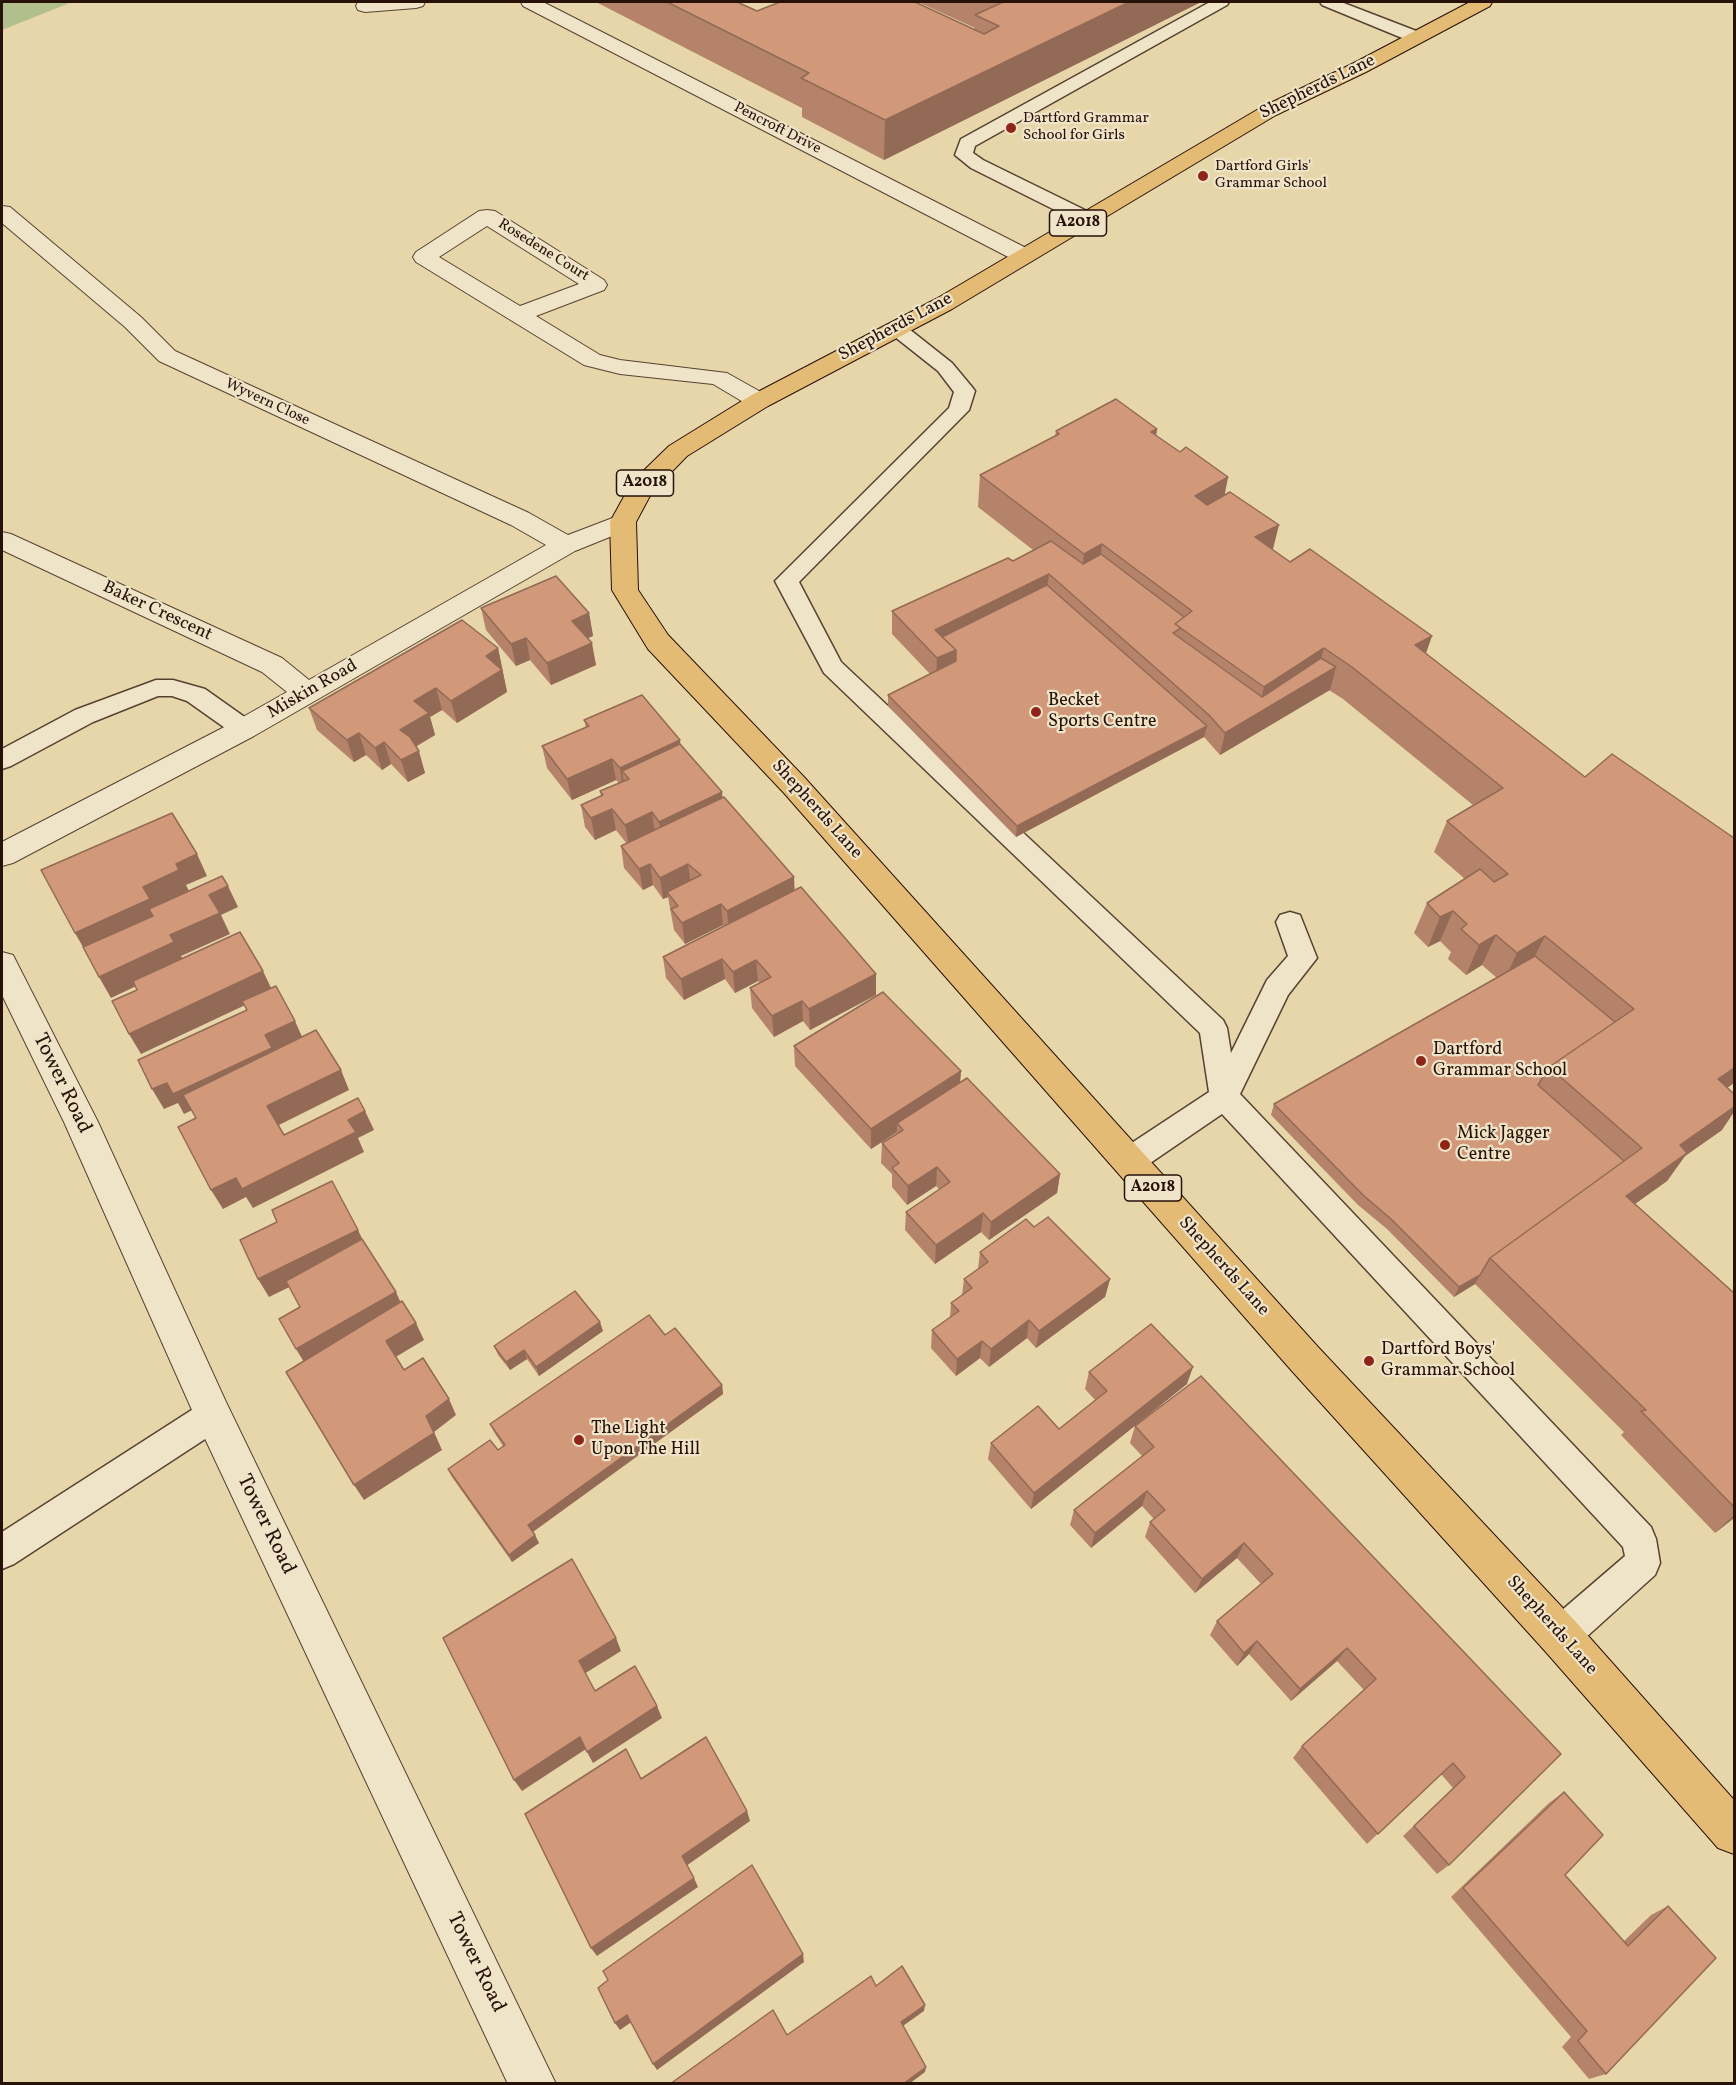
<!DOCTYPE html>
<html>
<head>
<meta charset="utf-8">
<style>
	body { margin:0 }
	#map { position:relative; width:1736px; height:2085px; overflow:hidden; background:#e7d6aa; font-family:Vollkorn,serif }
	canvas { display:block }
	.frame { position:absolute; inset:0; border:3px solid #271109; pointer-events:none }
</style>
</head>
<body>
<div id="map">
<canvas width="1736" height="2085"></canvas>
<div class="frame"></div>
</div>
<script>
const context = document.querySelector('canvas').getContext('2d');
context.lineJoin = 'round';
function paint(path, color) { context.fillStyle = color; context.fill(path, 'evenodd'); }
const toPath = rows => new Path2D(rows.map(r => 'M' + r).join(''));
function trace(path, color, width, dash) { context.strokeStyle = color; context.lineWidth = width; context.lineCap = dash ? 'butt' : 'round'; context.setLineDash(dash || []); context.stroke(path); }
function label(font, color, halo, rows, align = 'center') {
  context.font = font + ' Vollkorn,serif'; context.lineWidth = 4.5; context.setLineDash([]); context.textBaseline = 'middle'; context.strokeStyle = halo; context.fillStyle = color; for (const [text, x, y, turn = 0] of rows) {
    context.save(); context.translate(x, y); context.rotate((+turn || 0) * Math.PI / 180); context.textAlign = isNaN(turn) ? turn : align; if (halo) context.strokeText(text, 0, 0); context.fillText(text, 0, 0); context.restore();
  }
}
const green = toPath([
	[2,2,72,2,2,30]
]);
const service = toPath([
	[1210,2,1229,2,1227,5,975,146,973,153,983,160,1093,214,1095,218,1093,222,1079,222,971,168,955,155,961,139,1210,2],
	[1320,2,1341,2,1424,34,1426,38,1418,43,1412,42,1322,5,1320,2],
	[897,323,904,325,952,363,972,387,975,391,969,410,799,582,841,662,1223,1020,1227,1028,1231,1053,1267,980,1288,956,1276,922,1280,915,1290,912,1300,915,1317,958,1288,995,1240,1094,1651,1527,1656,1539,1660,1563,1655,1575,1573,1649,1560,1654,1547,1649,1542,1636,1547,1623,1625,1556,1623,1547,1222,1114,1140,1170,1129,1174,1118,1170,1114,1161,1118,1152,1209,1092,1200,1033,824,673,775,581,949,408,954,392,938,371,890,333,887,329,890,325,897,323],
	[156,680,173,680,205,689,253,723,256,729,253,735,244,738,235,735,187,701,172,696,158,696,93,722,11,766,2,769,2,749,75,710,156,680],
	[213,1400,225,1404,229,1415,225,1426,14,1564,2,1569,2,1532,201,1404,213,1400]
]);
const minor = toPath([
	[358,2,425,2,423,6,416,8,365,12,358,10,356,6,358,2],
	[521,2,543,2,1032,251,1035,256,1032,261,1024,263,1016,261,523,6,521,2],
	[2,206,10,207,141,317,175,351,529,513,568,535,623,514,632,516,636,522,632,528,575,551,254,736,13,863,2,866,2,842,234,722,287,692,262,672,2,550,2,532,11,534,282,658,309,680,546,545,511,525,159,361,125,327,2,223,2,206],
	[487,210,495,211,604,280,607,285,604,290,536,316,600,355,620,360,727,373,768,396,771,401,768,406,759,408,750,406,713,384,620,374,584,365,416,262,413,257,416,252,479,211,487,210],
	[487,226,579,284,520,306,439,257,487,226],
	[2,952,13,955,98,1122,226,1402,556,2084,508,2084,200,1428,64,1122,2,995,2,952]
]);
const primary = toPath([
	[1470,2,1492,2,1490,6,1366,72,1276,115,952,309,768,406,687,456,652,492,636,522,638,590,668,635,804,777,1318,1347,1575,1621,1734,1800,1734,1854,1718,1848,1545,1651,1292,1371,784,793,648,649,612,590,610,522,632,482,669,446,750,396,936,299,1262,107,1352,64,1470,2]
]);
const wall = toPath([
	[596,2,737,2,757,11,974,29,975,28,918,2,1201,2,884,160,802,117,802,108],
	[1157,429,1156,436,1180,452,1228,477,1224,495,1273,550,1426,653,1734,1083,1727,1088,1722,1130,1685,1156,1667,1181,1635,1204,1734,1293,1734,1518,1715,1533,1621,1435,1624,1432,1475,1284,1454,1297,1387,1229,1358,1205,1271,1115,1274,1104,1497,978,1482,965,1466,975,1448,959,1451,952,1440,941,1428,947,1414,933,1427,903,1465,879,1434,852,1447,821,1473,805,1343,699,1329,690,1220,755,1204,737,1016,837,888,706,888,695,930,674,892,634,892,611,1013,561,1033,550,978,507,980,475,1055,436,1056,431],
	[481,608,589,613,593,636,588,638,596,665,551,685,530,660,516,666,486,630],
	[498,648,507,692,457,723,442,710,430,717,435,735,416,746,425,773,408,782,391,764,382,770,366,755,354,762,317,730,309,708],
	[584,720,680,744,722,792,722,798,794,877,794,891,876,974,876,995,810,1030,803,1021,774,1037,752,1008,750,988,760,983,758,981,735,993,725,979,684,1000,666,978,663,957,724,926,723,925,685,944,674,930,668,897,663,899,653,885,643,890,624,868,621,846,627,844,616,830,595,840,585,827,581,805,601,796,600,791,619,783,616,780,572,800,547,768,542,746,586,728],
	[794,1046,961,1071,960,1083,1060,1174,1057,1193,989,1240,981,1232,935,1264,905,1230,906,1212,939,1189,936,1186,907,1205,892,1187,892,1174,881,1163,882,1143,897,1134,897,1132,871,1149,795,1066],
	[1034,1227,1110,1279,1105,1297,1036,1348,1027,1338,989,1367,980,1358,956,1376,931,1348,932,1330,950,1318,951,1303,962,1295,964,1279,978,1269,980,1252],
	[603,1331,539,1376,527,1359,510,1370,498,1355,494,1346],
	[665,1335,722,1385,723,1394,533,1532,539,1543,512,1562,452,1477,448,1469,498,1450,503,1446,494,1432,490,1424],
	[1089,1372,1187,1384,1031,1509,988,1459,991,1443,1059,1429,1095,1400,1085,1389],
	[1135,1426,1561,1754,1449,1865,1437,1874,1403,1836,1453,1788,1441,1774,1367,1844,1293,1758,1302,1746,1364,1690,1337,1661,1291,1701,1249,1654,1237,1666,1210,1635,1217,1621,1261,1584,1237,1558,1195,1593,1145,1537,1150,1522,1154,1519,1142,1506,1091,1548,1070,1525,1074,1510,1142,1456,1130,1443],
	[1564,1792,1565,1875,1624,1941,1651,1915,1668,1906,1606,2074,1589,2079,1562,2047,1571,2037,1451,1897,1549,1803]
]);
const shadedWall = toPath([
	[1129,2,1201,2,884,160,885,120],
	[1157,429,1152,461,1151,432],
	[1228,477,1222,509,1189,528,1195,496],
	[1279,525,1271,557,1255,537],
	[1102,544,1098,576,1080,586,1084,554],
	[1049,574,1046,596,942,648,935,630],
	[589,613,593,636,576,643,572,621],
	[1432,636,1421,668,1415,645],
	[526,638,530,660,516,666,511,644],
	[592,643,596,665,551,685,547,663],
	[498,648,507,692,457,723,451,701,486,656],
	[1324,648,1315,680,1336,667,1330,690,1220,755,1225,733,1258,714,1264,687],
	[956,650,955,672,936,680,937,658],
	[436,688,442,710,430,717,435,735,407,752,400,730,414,701],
	[1207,726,1204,737,1016,837,1017,826],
	[359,733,366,755,354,762,347,740],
	[680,740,682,762,622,771,625,789,623,790,620,768],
	[384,742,391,764,382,770,375,748],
	[419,751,425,773,408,782,401,760],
	[612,759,616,780,572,800,567,779],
	[722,792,724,814,662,843,659,822],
	[612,809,616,830,595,840,591,818],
	[652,812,655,834,629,846,625,825],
	[197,854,207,876,186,885,189,891,156,922,87,954,75,933,176,864],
	[650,864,653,885,643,890,639,869],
	[688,864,691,886,667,892,668,897,663,899,660,878],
	[794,877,795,898,729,932,727,911],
	[228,886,238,907,221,915,230,934,181,956,185,963,111,998,99,977,209,895],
	[721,904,723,925,685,944,682,923],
	[1453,911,1440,941,1428,947,1440,917],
	[1496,935,1482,965,1466,975,1479,945],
	[1545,936,1530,966,1503,983,1517,953],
	[722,959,725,979,684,1000,681,979],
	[756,960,758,981,735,993,733,972],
	[263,971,273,992,141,1054,129,1034],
	[876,974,876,995,810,1030,809,1009],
	[802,1001,803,1021,774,1037,772,1016],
	[295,1021,304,1041,281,1068,184,1114,178,1103,164,1109,152,1089],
	[1734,1068,1734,1083,1698,1108,1718,1079],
	[341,1070,349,1090,277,1126,267,1106],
	[961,1071,959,1091,897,1123,897,1132,871,1149,871,1129],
	[1734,1107,1734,1112,1722,1130,1685,1156,1667,1181,1608,1223,1626,1196,1680,1145],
	[365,1111,374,1130,358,1138,364,1152,253,1208,246,1197,223,1209,211,1190],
	[937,1167,936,1186,907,1205,908,1186],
	[1060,1174,1057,1193,989,1240,991,1222],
	[983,1213,981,1232,935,1264,936,1245],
	[358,1230,367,1249,269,1297,258,1279],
	[1480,1275,1475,1284,1454,1297,1459,1287],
	[1110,1279,1105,1297,1036,1348,1039,1331],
	[396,1292,404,1310,307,1367,296,1349],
	[1029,1320,1027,1338,989,1367,991,1349],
	[600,1322,603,1331,539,1376,536,1367],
	[416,1323,424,1340,394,1358,386,1341],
	[982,1341,980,1358,956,1376,957,1359],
	[524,1350,527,1359,510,1370,506,1362],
	[1193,1367,1187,1384,1031,1509,1034,1493],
	[722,1385,723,1394,531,1533,528,1525],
	[449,1399,456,1415,434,1432,442,1450,364,1500,354,1485,426,1416],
	[1147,1491,1142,1506,1091,1548,1095,1533],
	[1734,1515,1734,1518,1715,1533],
	[535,1535,539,1543,512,1562,509,1555],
	[1244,1543,1237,1558,1195,1593,1202,1579],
	[616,1638,621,1651,584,1674,579,1661],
	[1257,1641,1249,1654,1237,1666,1244,1653],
	[1347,1648,1337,1661,1291,1701,1300,1689],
	[657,1706,662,1718,593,1763,587,1752],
	[580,1737,586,1749,522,1791,514,1780],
	[747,1811,750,1821,686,1866,682,1856],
	[694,1878,698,1887,597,1956,591,1948],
	[803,1954,804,1962,657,2070,653,2064],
	[925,2005,924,2011,900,2028,901,2022],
	[627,2015,633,2021,620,2030,615,2023],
	[926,2067,925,2072,909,2084,903,2084]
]);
const building = toPath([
	[667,2,737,2,757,11,780,2,915,2,984,34,999,26,975,15,1003,2,1129,2,885,120,801,78,809,73,667,2],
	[1116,399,1157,429,1151,432,1180,452,1186,447,1228,477,1195,496,1207,505,1230,492,1279,525,1255,537,1290,562,1310,549,1432,636,1415,645,1585,777,1612,754,1734,838,1734,1068,1718,1079,1734,1094,1734,1107,1680,1145,1687,1153,1626,1196,1734,1293,1734,1507,1641,1411,1646,1410,1490,1258,1642,1148,1549,1067,1634,1009,1545,936,1517,953,1496,935,1479,945,1461,929,1467,924,1453,911,1440,917,1427,903,1480,869,1494,882,1508,874,1447,821,1503,788,1352,667,1324,648,1264,687,1175,624,1192,611,1102,544,1084,554,980,475,1059,434,1056,431,1116,399],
	[1051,541,1083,564,1101,554,1184,617,1175,624,1181,628,1173,633,1262,697,1321,658,1336,667,1225,733,1209,715,1049,574,935,630,956,650,937,658,892,611,1008,558,1013,561,1051,541],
	[556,576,589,613,572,621,592,643,547,663,526,638,511,644,481,608,556,576],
	[1047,585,1207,726,1017,826,888,695,956,661,956,650,942,637,1047,585],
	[462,620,498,648,486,656,502,670,451,701,436,688,414,701,429,713,400,730,410,737,419,751,401,760,384,742,375,748,359,733,347,740,309,708,462,620],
	[642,695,680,740,620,768,612,759,567,779,542,746,589,726,584,720,642,695],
	[680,744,722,792,659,822,652,812,625,825,612,809,591,818,581,805,603,795,600,791,629,779,622,771,680,744],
	[724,797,794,877,727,911,721,904,682,923,671,909,678,906,667,892,701,875,688,864,660,878,650,864,639,869,621,846,724,797],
	[172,813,197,854,176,864,179,870,143,887,150,899,75,933,41,870,172,813],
	[222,876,228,886,209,895,220,913,170,935,174,942,99,977,83,947,153,916,149,909,222,876],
	[801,887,876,974,809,1009,802,1001,772,1016,750,988,771,977,756,960,733,972,722,959,681,979,663,957,801,887],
	[240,932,263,971,129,1034,112,1001,137,990,133,981,240,932],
	[1535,956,1615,1022,1549,1067,1538,1085,1624,1161,1490,1258,1480,1275,1459,1287,1391,1219,1363,1195,1274,1104,1535,956],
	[276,986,295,1021,265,1035,272,1048,173,1094,167,1083,152,1089,138,1060,247,1010,242,1001,276,986],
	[883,992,961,1071,871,1129,794,1046,883,992],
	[316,1030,341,1070,267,1106,284,1135,358,1098,365,1111,348,1120,356,1132,242,1189,236,1178,211,1190,178,1127,196,1118,183,1095,316,1030],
	[967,1078,1060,1174,991,1222,983,1213,936,1245,906,1212,950,1182,937,1167,908,1186,892,1168,899,1163,882,1143,903,1130,897,1123,967,1078],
	[332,1181,358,1230,258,1279,240,1240,277,1222,272,1210,332,1181],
	[1048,1217,1110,1279,1039,1331,1029,1320,991,1349,982,1341,957,1359,932,1330,959,1311,951,1303,972,1288,964,1279,988,1262,980,1252,1026,1219,1034,1227,1048,1217],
	[362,1239,396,1292,296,1349,279,1319,300,1307,286,1281,362,1239],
	[575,1291,600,1322,536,1367,524,1350,506,1362,494,1346,575,1291],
	[402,1301,416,1323,386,1341,404,1370,423,1358,449,1399,426,1416,434,1433,354,1485,286,1372,402,1301],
	[649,1315,665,1335,675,1328,722,1385,528,1525,535,1535,509,1555,448,1469,490,1440,498,1450,505,1445,490,1424,649,1315],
	[1151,1324,1193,1367,1034,1493,991,1443,1038,1406,1059,1429,1107,1391,1089,1372,1151,1324],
	[1201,1376,1561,1754,1449,1865,1414,1826,1465,1777,1453,1763,1378,1834,1302,1746,1376,1679,1347,1648,1300,1689,1257,1641,1244,1653,1217,1621,1273,1574,1244,1543,1202,1579,1150,1522,1165,1510,1147,1491,1095,1533,1074,1510,1154,1447,1135,1426,1201,1376],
	[572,1559,616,1638,579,1661,595,1691,635,1666,657,1706,587,1752,580,1737,514,1780,443,1638,572,1559],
	[706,1737,747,1811,682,1856,694,1878,591,1948,525,1814,626,1749,641,1779,706,1737],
	[1564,1792,1603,1835,1565,1875,1628,1946,1668,1906,1716,1958,1606,2074,1578,2041,1587,2031,1463,1888,1564,1792],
	[752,1865,803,1954,653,2064,627,2015,615,2023,598,1988,608,1980,603,1971,752,1865],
	[902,1966,925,2005,901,2022,926,2067,903,2084,670,2084,773,2010,787,2035,871,1976,876,1986,902,1966]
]);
const markers = [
	[1011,128,6,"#8f2418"],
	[1203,176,6,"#8f2418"],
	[1036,712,6,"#8f2418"],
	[1421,1061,6,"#8f2418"],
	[1445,1145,6,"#8f2418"],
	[1369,1361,6,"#8f2418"],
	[579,1440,6,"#8f2418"]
];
const farPoinames = [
	["Dartford Grammar",1023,119],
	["School for Girls",1023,136],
	["Dartford Girls'",1215,167],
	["Grammar School",1215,184]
];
const farStreetnames = [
	["Pencroft Drive",777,129,27],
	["Rosedene Court",543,251,32],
	["Wyvern Close",267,403,25]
];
const shields = [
	[1078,223,57],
	[645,483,57],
	[1153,1188,57]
];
const shieldNames = [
	["A2018",1078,223],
	["A2018",645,483],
	["A2018",1153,1188]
];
const streetNames = [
	["Shepherds Lane",1318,88,-26],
	["Shepherds Lane",896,328,-28],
	["Baker Crescent",157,612,25],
	["Miskin Road",313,690,-30],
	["Shepherds Lane",816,810,48],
	["Shepherds Lane",1223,1267,48],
	["Shepherds Lane",1551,1626,48]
];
const poiNames = [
	["Becket",1048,702],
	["Sports Centre",1048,723],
	["Dartford",1433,1051],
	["Grammar School",1433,1072],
	["Mick Jagger",1457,1135],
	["Centre",1457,1156],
	["Dartford Boys'",1381,1351],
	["Grammar School",1381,1372],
	["The Light",591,1430],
	["Upon The Hill",591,1451]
];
const nearStreetnames = [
	["Tower Road",61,1084,64],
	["Tower Road",265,1525,64],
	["Tower Road",475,1963,64]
];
paint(green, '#b1bf8c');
trace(service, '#574231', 3);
trace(minor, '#574231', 2);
trace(primary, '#271109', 2);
paint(service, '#efe4c8');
paint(minor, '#efe4c8');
paint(primary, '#e4bb75');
paint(wall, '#b48369');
paint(shadedWall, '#926a55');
paint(building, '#d1987a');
trace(building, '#926a55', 1.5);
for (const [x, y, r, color] of markers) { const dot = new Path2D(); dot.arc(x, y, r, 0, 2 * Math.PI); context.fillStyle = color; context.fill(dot); trace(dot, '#efe4c8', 2); }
label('15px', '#271109', '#efe4c8', farPoinames, 'left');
label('15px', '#271109', '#efe4c8', farStreetnames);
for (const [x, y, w] of shields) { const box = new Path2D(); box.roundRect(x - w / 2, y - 13, w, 26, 4.5); context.fillStyle = '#efe4c8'; context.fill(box); trace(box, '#271109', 1.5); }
label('bold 16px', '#271109', null, shieldNames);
label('18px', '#271109', '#efe4c8', streetNames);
label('18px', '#271109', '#efe4c8', poiNames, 'left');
label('21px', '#271109', '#efe4c8', nearStreetnames);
</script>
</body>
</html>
